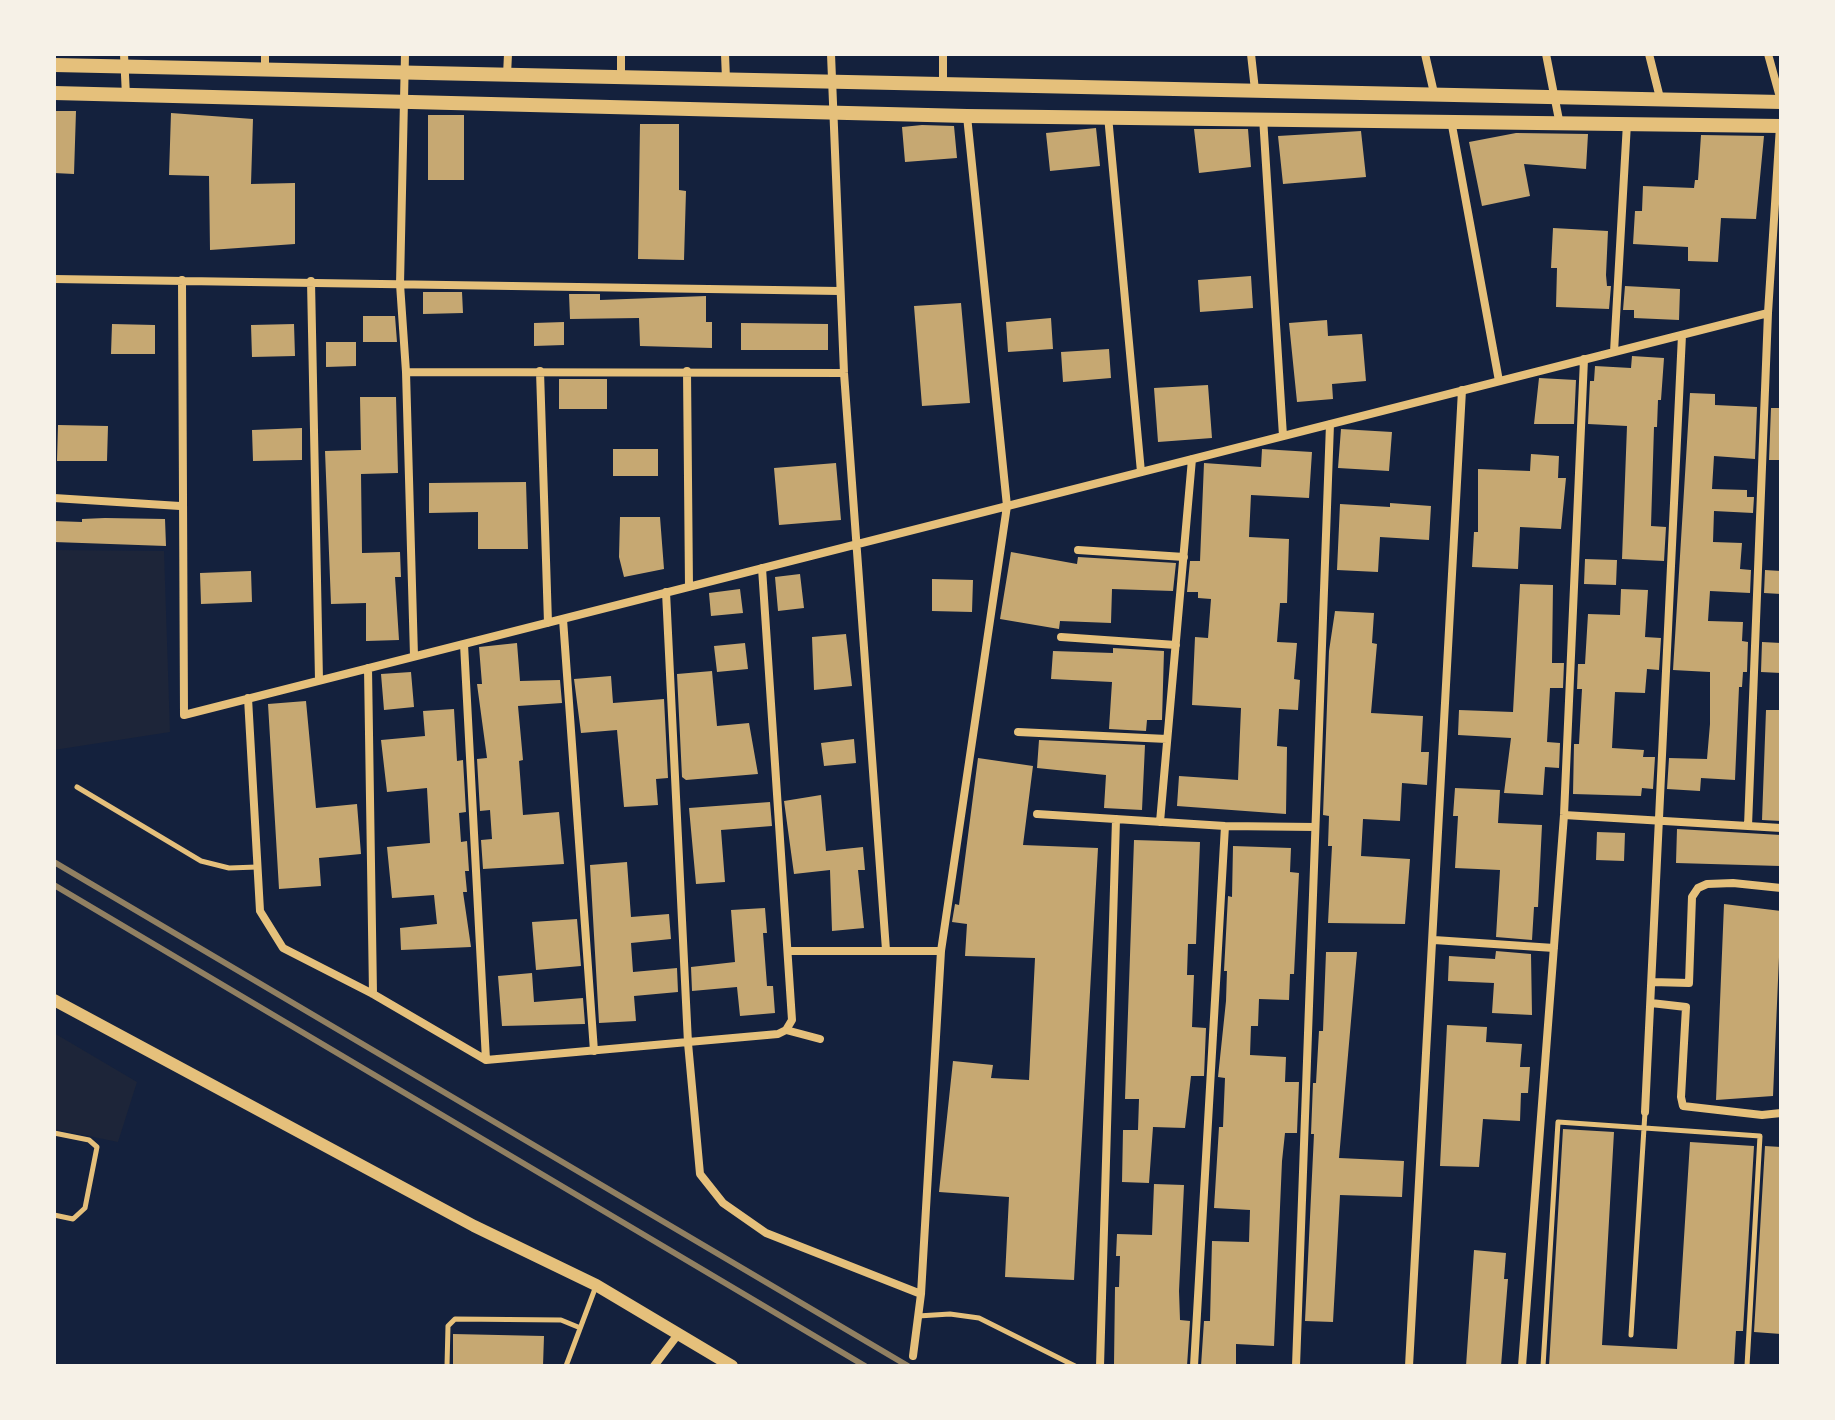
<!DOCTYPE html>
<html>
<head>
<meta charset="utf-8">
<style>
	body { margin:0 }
	#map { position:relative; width:1835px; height:1420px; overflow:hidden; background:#14213d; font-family:Jost,sans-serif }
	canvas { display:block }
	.frame { position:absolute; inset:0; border:56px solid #f6f1e7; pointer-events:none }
</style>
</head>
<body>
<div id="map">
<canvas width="1835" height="1420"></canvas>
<div class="frame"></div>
</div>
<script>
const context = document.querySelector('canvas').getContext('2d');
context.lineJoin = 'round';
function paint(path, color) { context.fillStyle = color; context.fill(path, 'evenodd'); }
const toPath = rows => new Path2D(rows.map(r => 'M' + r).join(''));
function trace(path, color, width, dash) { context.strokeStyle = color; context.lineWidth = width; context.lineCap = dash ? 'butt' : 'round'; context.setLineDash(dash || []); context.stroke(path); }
const green = toPath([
	[54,550,164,551,170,732,54,750],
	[54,1033,137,1082,118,1142,54,1129]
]);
const building = toPath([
	[54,111,76,111,74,174,54,173],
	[171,113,253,119,251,184,295,183,295,244,210,250,209,176,169,175],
	[428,115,464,115,464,180,428,180],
	[640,124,679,124,679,190,686,191,684,260,638,259],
	[922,125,954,126,957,158,905,162,902,127],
	[1096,128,1100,166,1050,171,1046,133],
	[1194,129,1248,129,1251,167,1199,173],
	[1361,131,1366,177,1283,184,1278,136],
	[1516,133,1588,134,1586,169,1524,164,1530,196,1482,206,1469,142],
	[1701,135,1764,136,1756,219,1721,218,1718,262,1688,261,1688,247,1633,244,1635,211,1642,211,1643,186,1694,188,1695,180,1698,180],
	[1553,228,1608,231,1606,275,1607,286,1611,286,1609,309,1556,307,1557,268,1551,268],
	[1251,276,1253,308,1200,312,1198,280],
	[1625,286,1680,289,1679,320,1634,318,1634,310,1623,310],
	[423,292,462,292,463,313,423,314],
	[569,294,600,294,600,300,706,296,706,322,712,322,712,348,640,346,639,318,570,319],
	[961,303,970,403,922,406,914,306],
	[363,316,395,316,397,342,363,342],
	[1051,318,1053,349,1008,352,1006,322],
	[1327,320,1328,336,1362,334,1366,381,1332,384,1333,399,1297,402,1289,323],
	[564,322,564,345,534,346,534,323],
	[741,323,828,324,828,350,741,350],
	[112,324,155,325,155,354,111,354],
	[294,324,295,356,252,357,251,325],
	[326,342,356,342,356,366,326,367],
	[1109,349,1111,378,1063,382,1061,352],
	[1632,356,1664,358,1661,400,1658,400,1657,427,1654,427,1651,526,1666,527,1664,561,1622,559,1627,426,1588,424,1590,381,1594,381,1595,366,1631,368],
	[1539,378,1576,380,1574,424,1534,424],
	[559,379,607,379,607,409,559,409],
	[1208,385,1212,438,1158,442,1154,388],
	[1690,393,1715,394,1715,405,1757,407,1755,459,1714,456,1712,489,1747,490,1747,497,1754,497,1753,513,1714,511,1713,542,1742,543,1740,569,1751,570,1750,593,1710,591,1708,621,1743,622,1742,641,1748,642,1747,672,1743,672,1742,687,1739,687,1735,780,1701,778,1700,791,1667,789,1669,758,1707,759,1710,724,1710,672,1673,670],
	[360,397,396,397,398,473,361,474,362,553,400,552,401,577,395,577,399,640,366,641,366,603,331,604,325,451,361,450],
	[1771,408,1781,408,1781,460,1769,460],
	[58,425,108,426,107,461,57,461],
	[302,428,302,460,253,461,252,430],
	[1341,429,1392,432,1389,471,1338,468],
	[613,449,658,449,658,476,613,476],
	[1262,449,1312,452,1309,498,1251,495,1249,537,1289,539,1287,603,1280,603,1277,642,1297,643,1294,679,1300,680,1298,710,1279,709,1277,746,1287,747,1286,814,1177,806,1179,776,1238,780,1241,708,1192,705,1195,637,1208,638,1211,599,1198,598,1198,592,1187,592,1190,561,1200,561,1204,463,1261,467],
	[1531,454,1559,456,1558,478,1566,478,1561,529,1520,527,1518,569,1472,567,1474,532,1478,532,1478,469,1530,471],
	[836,463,841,520,779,525,774,468],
	[526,482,528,549,478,549,478,512,429,513,429,483],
	[1390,503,1431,506,1429,540,1380,537,1378,572,1337,570,1340,504,1390,507],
	[620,517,660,517,664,569,624,577,619,557],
	[105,518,165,519,166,546,54,542,54,521,82,522,82,519],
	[1011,552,1077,564,1078,557,1176,563,1173,591,1112,589,1111,623,1060,621,1059,629,1000,619],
	[1585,559,1617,560,1616,585,1584,584],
	[1765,570,1781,571,1781,594,1764,593],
	[251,571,252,602,201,604,200,573],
	[800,574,804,608,778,611,775,577],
	[932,579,973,580,972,612,932,611],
	[1520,584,1553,585,1552,663,1564,663,1563,688,1550,688,1547,742,1560,743,1559,768,1545,767,1543,795,1504,793,1511,738,1458,735,1459,710,1513,712],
	[740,589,743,613,711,616,709,593],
	[1621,589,1648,590,1645,637,1661,638,1659,670,1647,669,1645,693,1615,692,1612,748,1644,750,1643,757,1655,757,1653,789,1642,788,1641,796,1573,794,1574,744,1579,744,1582,689,1577,689,1578,664,1585,664,1588,614,1620,615],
	[1335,611,1374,613,1372,643,1377,644,1371,713,1423,716,1421,752,1429,752,1427,785,1402,783,1400,821,1363,819,1361,856,1410,859,1405,924,1328,923,1332,846,1328,846,1329,816,1323,815,1329,651],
	[846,634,852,686,814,690,812,637],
	[1762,642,1781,643,1781,673,1761,672],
	[517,643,520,681,560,680,562,703,518,706,523,760,519,761,523,815,559,812,564,864,483,869,481,840,492,839,490,810,480,811,477,759,487,758,477,684,482,684,479,647],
	[745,643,748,669,717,672,714,646],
	[1113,648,1164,651,1162,720,1147,720,1146,731,1109,729,1112,682,1051,679,1053,651,1113,653],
	[712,671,717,726,749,723,758,774,686,780,682,777,677,674],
	[411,672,414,707,384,710,381,674],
	[611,676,613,703,664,699,668,778,656,779,658,805,624,807,617,730,581,733,574,679],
	[306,701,316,808,357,804,361,854,319,858,321,886,279,889,268,704],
	[454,709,457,761,463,760,466,812,459,813,461,842,467,841,469,871,465,871,467,892,463,892,471,947,401,950,400,928,437,924,434,895,392,898,387,847,430,843,427,788,387,792,381,740,425,736,423,711],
	[1766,710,1781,710,1781,821,1762,820],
	[854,739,856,763,824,766,821,743],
	[1039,740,1145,745,1142,810,1104,808,1106,775,1037,768],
	[978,758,1033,766,1023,845,1098,848,1074,1280,1005,1277,1009,1197,939,1192,953,1061,993,1065,991,1078,1029,1080,1035,958,965,956,967,924,952,922,955,904,959,905],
	[1455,788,1500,790,1498,823,1542,825,1538,907,1534,907,1532,940,1496,937,1500,870,1455,868,1458,816,1453,816],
	[821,795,826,851,863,847,865,870,858,870,864,928,832,931,830,870,794,874,784,801],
	[770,802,772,826,721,830,725,882,696,884,689,808],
	[1677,829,1781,835,1780,866,1676,863],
	[1597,832,1625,833,1624,861,1596,860],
	[1134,840,1200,842,1196,944,1188,944,1187,975,1194,975,1192,1027,1206,1028,1204,1076,1191,1076,1185,1128,1153,1127,1149,1183,1122,1182,1123,1130,1138,1130,1139,1099,1125,1099],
	[1233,846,1291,848,1290,872,1299,873,1294,974,1290,974,1289,1000,1259,999,1258,1026,1251,1026,1250,1055,1286,1057,1285,1082,1299,1082,1297,1133,1285,1133,1282,1161,1274,1346,1236,1344,1236,1366,1201,1366,1204,1321,1210,1321,1212,1241,1249,1242,1250,1210,1214,1208,1219,1127,1223,1127,1225,1078,1218,1077,1226,1001,1227,971,1224,971,1228,896,1232,897],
	[627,862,631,917,669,914,671,939,631,943,633,972,677,968,678,992,634,996,636,1021,599,1023,590,865],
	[1724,904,1781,911,1773,1096,1716,1100],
	[765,908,767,933,763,933,767,986,773,986,775,1013,740,1016,737,987,692,991,691,967,735,962,731,910],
	[577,919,581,966,536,970,532,922],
	[1496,951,1531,954,1532,1015,1492,1013,1494,983,1448,981,1449,956,1495,959],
	[1326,952,1357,952,1339,1158,1404,1161,1402,1197,1340,1195,1333,1322,1305,1321,1314,1134,1311,1134,1313,1083,1316,1083,1319,1031,1323,1031],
	[532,973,534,1002,583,998,585,1024,502,1026,498,976],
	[1447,1025,1487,1027,1486,1042,1522,1044,1520,1067,1530,1067,1528,1093,1521,1093,1520,1121,1483,1119,1479,1167,1440,1166],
	[1563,1129,1614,1132,1602,1345,1677,1349,1690,1142,1754,1146,1743,1331,1736,1331,1734,1366,1549,1366],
	[1765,1146,1781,1147,1781,1334,1754,1332],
	[1154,1184,1184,1185,1179,1291,1180,1320,1190,1321,1187,1366,1114,1364,1115,1287,1119,1287,1120,1256,1116,1256,1117,1234,1152,1235],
	[1474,1250,1506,1253,1504,1279,1508,1279,1501,1366,1466,1366],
	[453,1334,544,1336,543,1366,453,1366]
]);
const service = toPath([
	[77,787,201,861,229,868,257,867],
	[54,1133,89,1140,97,1147,85,1208,73,1219,54,1215],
	[918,1316,950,1314,979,1318,1075,1366],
	[1631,1335,1645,1112],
	[447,1366,448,1326,455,1319,561,1320,578,1327],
	[566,1366,596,1286],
	[1543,1366,1558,1122,1760,1136,1747,1366]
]);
const minor = toPath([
	[124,54,126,96],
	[405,54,400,284,406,372,414,656],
	[621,54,621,78],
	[725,54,726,79],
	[831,54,844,373,886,950],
	[1251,54,1255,90],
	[1425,54,1434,93],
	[1546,54,1559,120],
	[1649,54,1660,98],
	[1768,54,1781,101],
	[265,69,265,54],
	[507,75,508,54],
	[943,84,943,54],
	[1108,116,1141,472],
	[1263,117,1283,436],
	[1451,120,1499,381],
	[1780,126,1768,313,1748,826,1781,828],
	[54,279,839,291],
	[182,280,184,715,1768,313],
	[311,281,319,680],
	[1614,352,1627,123],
	[540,371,548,623],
	[687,371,689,587],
	[406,372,844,373],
	[54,498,180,506],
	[1078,550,1184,557],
	[666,592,688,1043,700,1174,723,1203,766,1233,921,1294],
	[563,619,594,1051],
	[1061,637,1176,645],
	[464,644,486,1060],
	[368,668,373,994],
	[248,698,260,911,283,948,373,994,486,1060,778,1034,786,1030,792,1020,762,568],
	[1018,732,1167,739],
	[1037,814,1225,826,1315,827],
	[1564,815,1748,826],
	[1160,822,1192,459],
	[1434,940,1554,948],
	[788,951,941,951],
	[1652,982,1689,983,1692,897,1698,888,1707,884,1733,883,1781,888],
	[1651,1003,1686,1007,1681,1097,1683,1106,1762,1115,1781,1113],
	[786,1030,820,1039],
	[1645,1112,1682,335],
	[913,1356,921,1294,941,951,1007,506,967,116],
	[654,1366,679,1333],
	[1100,1366,1116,819],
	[1194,1366,1225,826],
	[1296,1366,1330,424],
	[1409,1366,1462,390],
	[1522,1366,1564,815,1584,359]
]);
const tertiary = toPath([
	[54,1000,474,1226,596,1285,732,1366]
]);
const secondary = toPath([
	[54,65,1781,102],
	[54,93,967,116,1781,126]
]);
const rail = toPath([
	[54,862,908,1366],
	[54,885,865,1366]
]);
paint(green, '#1d2539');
paint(building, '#c6a872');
trace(service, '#e5c07b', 5);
trace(minor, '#e5c07b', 8);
trace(tertiary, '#e5c07b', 12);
trace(secondary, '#e5c07b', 14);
trace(rail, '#918062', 6);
</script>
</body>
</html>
